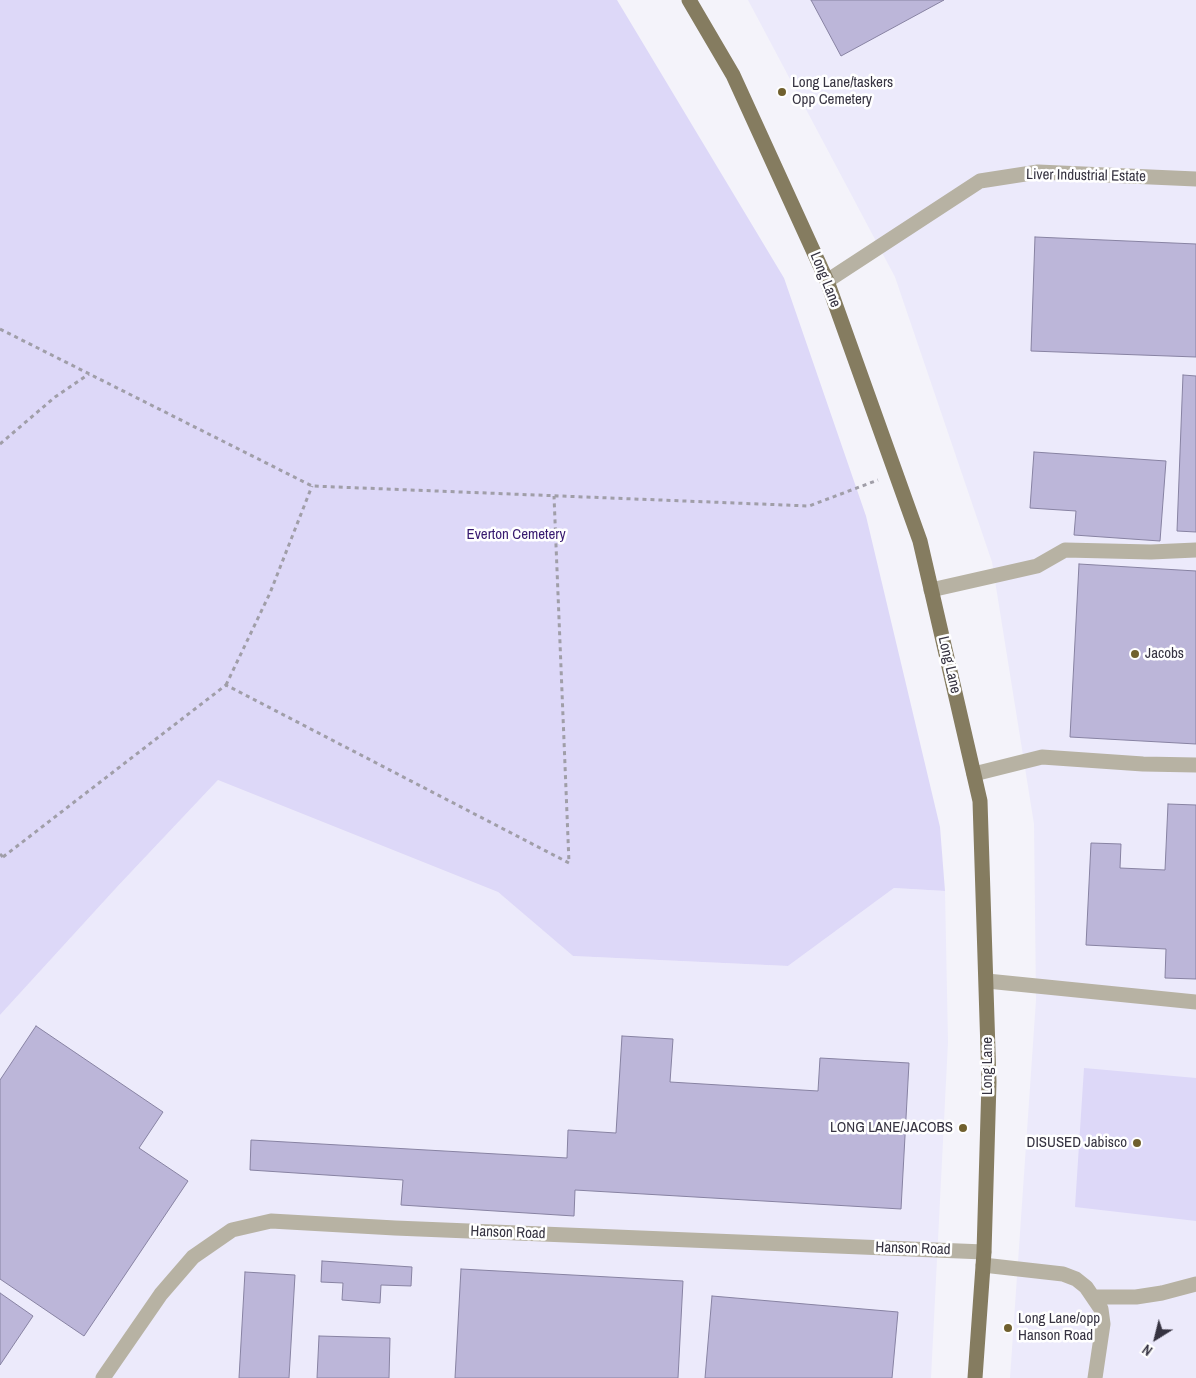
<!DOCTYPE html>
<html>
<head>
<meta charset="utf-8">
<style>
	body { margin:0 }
	#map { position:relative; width:1196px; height:1378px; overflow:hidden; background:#f4f3fa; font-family:"Archivo Narrow",sans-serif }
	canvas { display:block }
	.north { position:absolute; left:1131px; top:1313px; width:50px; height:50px; -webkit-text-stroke:4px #fff; paint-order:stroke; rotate:216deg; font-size:14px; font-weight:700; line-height:20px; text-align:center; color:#363341 }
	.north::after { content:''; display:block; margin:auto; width:18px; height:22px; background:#363341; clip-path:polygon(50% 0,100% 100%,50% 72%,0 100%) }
</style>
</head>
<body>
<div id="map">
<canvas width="1196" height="1378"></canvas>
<div class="north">N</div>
</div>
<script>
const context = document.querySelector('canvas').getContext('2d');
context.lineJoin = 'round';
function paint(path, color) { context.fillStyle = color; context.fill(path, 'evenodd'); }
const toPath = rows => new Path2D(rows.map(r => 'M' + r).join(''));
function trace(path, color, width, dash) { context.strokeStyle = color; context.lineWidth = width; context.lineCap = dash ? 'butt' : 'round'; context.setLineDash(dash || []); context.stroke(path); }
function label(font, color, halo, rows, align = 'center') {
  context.font = font + ' "Archivo Narrow",sans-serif'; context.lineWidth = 5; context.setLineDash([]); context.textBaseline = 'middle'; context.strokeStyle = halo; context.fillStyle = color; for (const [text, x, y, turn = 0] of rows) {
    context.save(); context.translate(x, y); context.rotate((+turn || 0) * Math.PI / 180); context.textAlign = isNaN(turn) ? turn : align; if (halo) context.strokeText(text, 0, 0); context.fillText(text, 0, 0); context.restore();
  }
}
const built = toPath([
	[748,0,1196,0,1196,1378,1010,1378,1036,1000,1034,824,992,562,895,277],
	[218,780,498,892,573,956,788,966,894,888,945,891,948,1042,931,1378,0,1378,0,1015,117,887]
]);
const green = toPath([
	[0,0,617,0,784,278,866,516,940,827,945,891,894,888,788,966,573,956,498,892,218,780,117,887,0,1015],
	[1084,1068,1196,1078,1196,1221,1075,1207]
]);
const building = toPath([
	[811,0,944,0,841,56,811,0],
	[1035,237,1196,244,1196,357,1031,351,1035,237],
	[1183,375,1196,376,1196,532,1177,531,1183,375],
	[1034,452,1166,461,1160,541,1074,535,1076,511,1030,508,1034,452],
	[1079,564,1196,571,1196,744,1070,737,1079,564],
	[1168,804,1196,805,1196,979,1165,978,1166,949,1086,945,1091,843,1121,844,1120,868,1165,870,1168,804],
	[36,1026,163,1112,139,1148,188,1181,84,1336,0,1279,0,1080,36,1026],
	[622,1036,673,1039,670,1082,818,1091,820,1058,909,1063,901,1209,575,1190,574,1216,401,1205,403,1180,250,1170,251,1140,567,1158,568,1130,616,1133,622,1036],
	[322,1261,412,1267,411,1286,381,1285,380,1303,342,1300,343,1283,321,1282,322,1261],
	[461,1269,683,1281,678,1378,455,1378,461,1269],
	[245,1272,295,1275,289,1378,239,1378,245,1272],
	[0,1293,33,1316,0,1365,0,1293],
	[712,1296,898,1312,892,1378,705,1378,712,1296],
	[319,1336,390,1338,389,1378,317,1378,319,1336]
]);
const path = toPath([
	[0,329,312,486,809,506,878,480],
	[0,444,55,397,89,374],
	[226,685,270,593,312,486],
	[0,854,3,857,0,859],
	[3,857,226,685,569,863,554,496]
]);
const minor = toPath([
	[827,281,980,181,1038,172,1196,179],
	[931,590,1037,566,1065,550,1151,552,1196,550],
	[974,774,1042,757,1143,764,1196,765],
	[987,981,1196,1002],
	[983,1265,1063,1274,1076,1279,1086,1287,1101,1309,1103,1324,1095,1378],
	[1094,1297,1136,1297,1162,1293,1196,1284],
	[103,1378,161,1294,193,1257,232,1230,271,1221,395,1228,984,1252]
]);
const major = toPath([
	[689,0,733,75,827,281,920,541,980,801,989,1082,984,1252,975,1378]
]);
const markers = [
	[782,92,5,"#70602e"],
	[1135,654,5,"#70602e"],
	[963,1128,5,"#70602e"],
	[1137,1143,5,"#70602e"],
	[1008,1328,5,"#70602e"]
];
const poiNames = [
	["Long Lane/taskers",792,83],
	["Opp Cemetery",792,100],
	["Jacobs",1145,654],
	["LONG LANE/JACOBS",953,1128,"right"],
	["DISUSED Jabisco",1127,1143,"right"],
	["Long Lane/opp",1018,1319],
	["Hanson Road",1018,1336]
];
const streetNames = [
	["Liver Industrial Estate",1086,176,1],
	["Long Lane",825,280,68],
	["Long Lane",949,665,77],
	["Long Lane",988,1066,-90],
	["Hanson Road",508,1233,2],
	["Hanson Road",913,1249,2]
];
const parkNames = [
	["Everton Cemetery",516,535]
];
paint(built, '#eceafb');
paint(green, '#ddd8f8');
paint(building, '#bcb6d9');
trace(building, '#8883a3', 1);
trace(path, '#a09ea8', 3, [4, 4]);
trace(minor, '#b7b2a3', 15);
trace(major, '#857c60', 15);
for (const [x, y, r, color] of markers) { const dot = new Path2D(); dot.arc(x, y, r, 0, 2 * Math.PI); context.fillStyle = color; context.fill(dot); trace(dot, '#fff', 2); }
label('15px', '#363341', '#fff', poiNames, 'left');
label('15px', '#363341', '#fff', streetNames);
label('15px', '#37196f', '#fff', parkNames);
</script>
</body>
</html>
